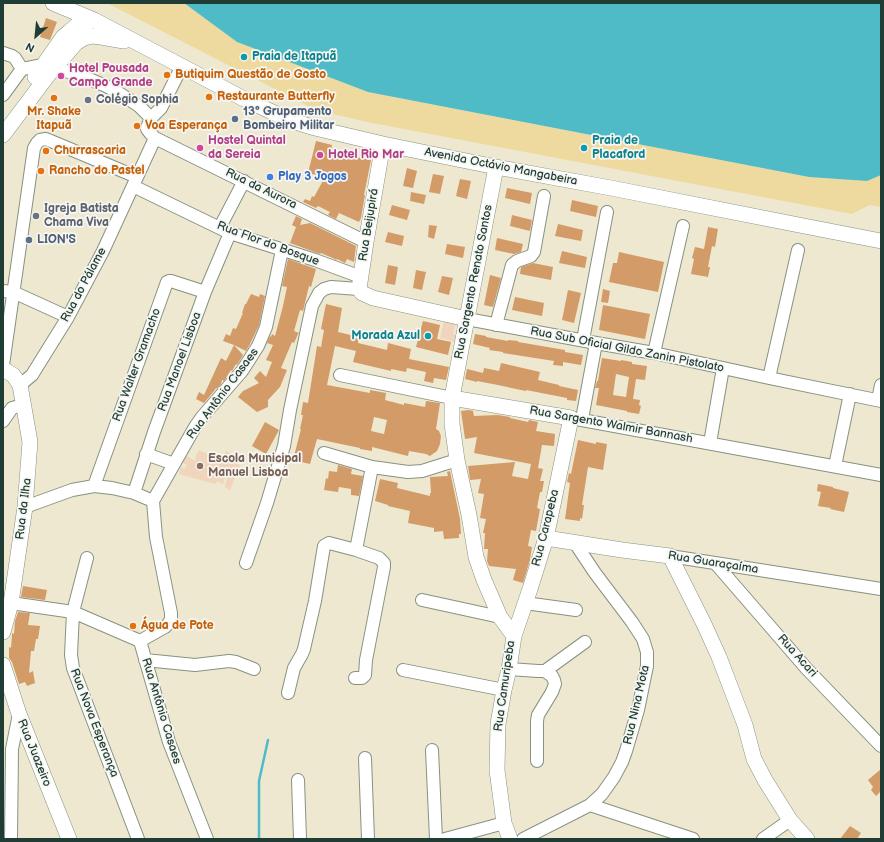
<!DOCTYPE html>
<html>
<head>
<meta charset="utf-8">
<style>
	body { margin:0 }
	#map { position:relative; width:884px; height:842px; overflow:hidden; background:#eee8d1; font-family:"Balsamiq Sans",sans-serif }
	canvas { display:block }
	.frame { position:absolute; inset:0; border:4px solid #1f3d34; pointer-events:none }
	.north { position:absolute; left:16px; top:16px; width:40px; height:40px; -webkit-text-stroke:3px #f6f6f2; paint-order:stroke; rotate:207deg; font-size:11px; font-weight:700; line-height:16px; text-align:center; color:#1f3d34 }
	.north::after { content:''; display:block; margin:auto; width:14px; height:18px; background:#1f3d34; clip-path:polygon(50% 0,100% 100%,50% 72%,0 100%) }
</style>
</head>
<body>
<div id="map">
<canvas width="884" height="842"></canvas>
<div class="frame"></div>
<div class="north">N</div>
</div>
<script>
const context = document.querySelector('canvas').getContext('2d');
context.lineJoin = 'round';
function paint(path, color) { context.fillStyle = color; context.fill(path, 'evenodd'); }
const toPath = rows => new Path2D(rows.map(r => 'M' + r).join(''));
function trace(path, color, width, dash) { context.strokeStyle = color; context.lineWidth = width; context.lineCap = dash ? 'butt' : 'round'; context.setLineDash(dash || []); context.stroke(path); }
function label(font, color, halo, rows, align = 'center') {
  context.font = font + ' "Balsamiq Sans",sans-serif'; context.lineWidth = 3.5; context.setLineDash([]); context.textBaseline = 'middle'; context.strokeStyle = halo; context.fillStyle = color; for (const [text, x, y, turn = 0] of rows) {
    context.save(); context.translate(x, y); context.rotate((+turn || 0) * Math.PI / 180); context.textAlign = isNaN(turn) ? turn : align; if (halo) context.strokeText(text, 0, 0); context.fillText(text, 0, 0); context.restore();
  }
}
const built = toPath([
	[444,321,456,322,453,334,457,336,455,342,440,338],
	[199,450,220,460,226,451,239,458,237,464,240,465,230,490,225,487,227,478,225,477,223,484,217,481,215,484,179,474,181,467,185,469,187,465,181,462,185,455,195,461,196,459,195,458]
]);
const sand = toPath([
	[107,3,184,3,237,42,368,92,809,177,867,181,881,175,881,207,870,205,852,214,367,122,316,110]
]);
const water = toPath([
	[184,3,881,3,881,175,867,181,809,177,368,92,237,42]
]);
const stream = toPath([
	[259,839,259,781,268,740]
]);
const building = toPath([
	[46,18,57,22,50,40,40,37],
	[316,141,332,145,331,152,371,160,364,195,365,195,361,218,359,222,339,213,336,219,328,215,330,212,318,206,316,208,303,202,305,199,310,201,312,196,314,197,325,177,308,173],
	[407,168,417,171,413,188,403,186],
	[433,174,444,176,440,194,429,192],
	[460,179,471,181,467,199,456,196],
	[507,188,532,193,530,204,505,198],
	[411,192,426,195,424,204,410,201],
	[572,200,598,206,596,217,570,211],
	[392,205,410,210,407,220,389,215],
	[512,215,532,220,530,231,510,226],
	[296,216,302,219,300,225,310,223,356,246,354,262,347,259,345,263,337,259,336,260,335,259,321,253,320,254,290,243,296,227,292,225],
	[558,224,583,230,581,241,555,236],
	[429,225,437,226,434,239,428,237],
	[708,227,718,229,715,247,712,246,708,267,710,267,708,277,691,274,694,259,692,258,695,247,704,249],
	[388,232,404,236,402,246,385,242],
	[497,238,523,244,521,252,514,254,495,250],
	[447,244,465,247,463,258,445,254],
	[562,251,587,257,585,268,559,263],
	[619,252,664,262,658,292,609,282,613,263,617,263],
	[288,259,316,269,311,287,309,286,303,311,300,310,294,331,299,333,298,334,294,343,292,342,281,368,287,370,280,387,268,400,268,407,257,412,238,397,243,391,259,383,254,378,260,371,266,377,272,362,266,360,273,345,267,343,270,336,271,337,272,334,275,336,283,306,287,287,282,286],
	[533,263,553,267,551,280,520,274,521,267],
	[388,265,398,267,395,285,385,283],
	[416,270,426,272,422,290,413,288],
	[490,275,501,278,493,307,484,305],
	[442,276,453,278,449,295,438,292],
	[603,289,610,291,608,303,601,302],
	[568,290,581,293,574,323,562,320],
	[251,294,259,297,260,294,265,296,259,325,250,344,246,351,234,345,243,355,237,365,236,364,232,371,231,370,226,378,224,381,222,380,221,384,217,389,216,388,214,391,204,403,196,399,199,392,204,395,221,358,226,361,234,345,223,341,226,334,230,336,233,328,236,329,243,313,242,313,245,304,246,304],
	[515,297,544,303,542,316,512,310],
	[326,304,342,308,338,332,359,337,358,343,387,350,388,343,411,349,409,359,449,367,446,380,434,378,433,383,424,381,426,372,407,368,406,372,391,369,391,371,353,362,356,351,335,346,327,385,370,393,370,390,386,393,385,400,404,405,404,403,425,407,426,401,440,403,436,429,439,431,441,436,440,444,437,451,430,456,426,454,409,451,408,456,372,447,372,451,360,449,360,448,317,439,310,464,293,460,301,429,300,429,303,415,301,415,303,402,308,403,317,346,321,347,324,330,321,329],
	[374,417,387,420,384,434,371,431],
	[603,305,650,314,645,339,599,330],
	[423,321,440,325,437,339,451,342,448,355,416,347],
	[475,334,486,336,486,337,508,341,508,340,518,341,518,342,565,350,565,352,583,355,581,365,563,362,563,366,553,365,554,361,503,353,503,352,489,350,490,348,473,344],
	[602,358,621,361,621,360,632,362,632,364,647,366,645,380,636,379,633,399,640,400,639,405,641,406,639,414,627,412,627,411,596,405,599,388,595,388,597,381,598,381],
	[616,374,629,377,626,397,613,395],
	[501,363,540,372,538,380,559,385,559,386,578,390,576,401,567,400,567,398,526,390,526,391,516,389,498,385,477,381,477,382,465,379,467,369,483,373,484,368,499,371],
	[469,410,473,411,474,416,498,415,510,417,510,418,528,422,529,420,538,422,536,431,555,434,554,446,542,445,538,468,543,469,540,481,544,481,542,492,540,492,537,508,540,509,536,531,531,530,528,546,532,547,530,560,523,583,513,580,516,569,489,566,487,561,488,549,484,549,485,533,483,533,486,519,480,518,484,494,478,493,481,479,470,480,468,466,515,462,512,476,528,479,531,464,474,453,477,437,465,439,461,411],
	[265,422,279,430,266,454,252,446],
	[578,440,596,444,596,442,607,444,603,470,588,467,582,505,584,505,582,519,580,518,580,521,565,519,570,483,567,482,569,473,571,474],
	[338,465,352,469,351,474,363,476,359,496,351,495,351,489,339,487,338,492,324,490,326,478,328,479,329,471,337,472],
	[450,471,460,519,461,534,459,534,459,538,444,539,443,531,434,532,434,528,408,523,410,511,388,506,388,505,375,501,380,479,398,483,397,488,430,496,430,493,431,493,430,477,448,476,447,472],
	[818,484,833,487,833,488,849,492,844,512,830,509,831,508,818,506,821,492,817,491],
	[23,586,47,590,45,600,21,597],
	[18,612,30,613,28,625,40,626,38,639,36,639,34,651,31,651,29,673,33,671,35,683,27,686,25,682,19,684,12,662,9,658,9,647,11,648,12,635,12,633,14,634,15,621],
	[881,769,881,791,876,796,871,790,873,787,868,780],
	[850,826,861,833,857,839,840,839]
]);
const minor = toPath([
	[3,53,12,56,15,58,22,69],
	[182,66,161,108,151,118,148,125,147,129,150,133,155,138,366,242],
	[54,67,89,79,106,86,119,93,139,106,151,118],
	[3,95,22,69,43,65],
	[133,186,230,233,315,260,361,277],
	[220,227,244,181],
	[3,291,13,292,68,317],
	[467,319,596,343,654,353,769,378,881,401],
	[496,325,512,265,517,261,531,256,534,252,544,196],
	[583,340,607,212],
	[654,353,683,226],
	[3,365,34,148,37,143,40,140,46,139,137,177],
	[340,375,452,398],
	[769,378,798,250],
	[20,385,32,375,68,317,103,251,155,138],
	[878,400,881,385],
	[571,418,881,475],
	[582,419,596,343],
	[3,421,12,408,23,405],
	[710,443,723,368],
	[324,453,372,467,408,472,422,471,457,460],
	[146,454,174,464],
	[835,466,850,394],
	[94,486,167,282,169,281,171,281,205,292],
	[134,493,154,432,205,292,230,233],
	[25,507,72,490,94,486,112,488,134,493,153,501],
	[575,543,595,573,632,622,643,639,647,652,647,666,638,710,626,751,622,762,614,777,602,794,590,805],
	[356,550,372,467],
	[670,556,881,589],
	[87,558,73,612,71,655,73,668,138,839],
	[246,563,267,503,284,446,290,410,312,306,319,293,324,289,331,287,359,289],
	[716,564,806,668,881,746],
	[422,600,500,617],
	[11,603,73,612,140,641],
	[525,603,576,610],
	[145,660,195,665,229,661,236,662,254,669],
	[509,669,538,671,545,671,585,642],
	[403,670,504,690],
	[288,693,294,668,302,654,304,649,315,601,324,546,329,543,356,550,379,558,384,563,384,567,366,660,365,675,362,678,355,678],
	[432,750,436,839],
	[365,758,368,839],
	[537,761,537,721,538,715,552,692,555,684,554,680,552,676,545,671],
	[298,780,300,839],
	[11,839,12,749,19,714],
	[207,839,169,742,140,641,165,627,169,623,171,619,171,613,156,537,153,501,195,427,202,417,242,371,258,346,266,327,282,250],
	[445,839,504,823],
	[523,839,590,805,693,839],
	[763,839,790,820]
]);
const major = toPath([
	[53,3,94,20,244,99,281,116,299,123,315,128,383,144,496,167,611,188,799,225,881,241],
	[35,77,63,37,69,32,77,25,94,20],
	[3,135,49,74,76,43,84,38,92,36,101,37,124,41],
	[383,144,366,242,359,289,362,293,373,298,467,319],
	[496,167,460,355,452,398,452,424,457,460,469,515,476,557,484,580,500,617,514,636],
	[3,369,13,375,20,385,30,442,25,507,11,603,3,632],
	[452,398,571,418,546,538,530,589,514,636,509,669,504,690,498,724,497,770,504,823,510,839],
	[546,538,622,550,670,556,704,624,719,657,745,725,754,759,765,780,790,820,807,839],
	[3,665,19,714,69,839]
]);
const markers = [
	[244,57,4,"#0f9aa8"],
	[167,75,4,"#e8710a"],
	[61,76,4,"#d1479c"],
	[209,97,4,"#e8710a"],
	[54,98,4,"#e8710a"],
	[88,100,4,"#6b7280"],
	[235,119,4,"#5c6f8a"],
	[137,126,4,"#e8710a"],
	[200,148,4,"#d1479c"],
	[584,148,4,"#0f9aa8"],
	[46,151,4,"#e8710a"],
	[320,155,4,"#d1479c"],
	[41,171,4,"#e8710a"],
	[270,177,4,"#3f7fe0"],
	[36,216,4,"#6b7280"],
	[29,240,4,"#5c6f8a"],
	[428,336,4,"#0f9aa8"],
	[200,466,4,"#8d6e63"],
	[133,626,4,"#e8710a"]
];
const cultureNames = [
	["Praia de Itapuã",252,57],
	["Praia de",592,141],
	["Placaford",592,155],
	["Morada Azul",420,336,"right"]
];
const hotelNames = [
	["Hotel Pousada",69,69],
	["Campo Grande",69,83],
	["Hostel Quintal",208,141],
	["da Sereia",208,155],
	["Hotel Rio Mar",328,155]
];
const foodNames = [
	["Butiquim Questão de Gosto",175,75],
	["Restaurante Butterfly",217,97],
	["Mr. Shake",54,112,"center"],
	["Itapuã",54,126,"center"],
	["Voa Esperança",145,126],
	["Churrascaria",54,151],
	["Rancho do Pastel",49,171],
	["Água de Pote",141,626]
];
const worshipNames = [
	["Colégio Sophia",96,100],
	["Igreja Batista",44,209],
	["Chama Viva",44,223]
];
const serviceNames = [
	["13º Grupamento",243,112],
	["Bombeiro Militar",243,126],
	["LION'S",37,240]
];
const streetNames = [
	["Avenida Octávio Mangabeira",501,167,11],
	["Rua da Aurora",261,189,26],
	["Rua Beijupirá",369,225,-81],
	["Rua Flor do Bosque",268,244,20],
	["Rua Sargento Renato Santos",474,282,-79],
	["Rua do Pálame",84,285,-62],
	["Rua Sub Oficial Gildo Zanin Pistolato",627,350,11],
	["Rua Manoel Lisboa",180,362,-70],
	["Rua Walter Gramacho",137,365,-70],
	["Rua Antônio Casaes",223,394,-53],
	["Rua Sargento Walmir Bannash",611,425,10],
	["Rua da Ilha",24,509,-83],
	["Rua Carapeba",546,528,-76],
	["Rua Guaraçaíma",713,563,9],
	["Rua Acari",797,656,48],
	["Rua Camuripeba",505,686,-82],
	["Rua Nina Mota",637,705,-77],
	["Rua Antônio Casaes",161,711,73],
	["Rua Nova Esperança",94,723,69],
	["Rua Juazeiro",34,753,68]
];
const shopNames = [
	["Play 3 Jogos",278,177]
];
const educationNames = [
	["Escola Municipal",208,459],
	["Manuel Lisboa",208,473]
];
paint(built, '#f0d5bc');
paint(sand, '#eeda9e');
paint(water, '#4ebbc6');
trace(stream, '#4ebbc6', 2.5);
paint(building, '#d29b67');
trace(minor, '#869282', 14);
trace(major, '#869282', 16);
trace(minor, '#fff', 12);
trace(major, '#fff', 15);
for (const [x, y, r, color] of markers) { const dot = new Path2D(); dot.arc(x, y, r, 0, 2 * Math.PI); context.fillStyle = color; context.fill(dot); trace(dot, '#f6f6f2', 1.5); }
label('bold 12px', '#0d838f', '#f6f6f2', cultureNames, 'left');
label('bold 12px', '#b23c85', '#f6f6f2', hotelNames, 'left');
label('bold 12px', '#c56008', '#f6f6f2', foodNames, 'left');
label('bold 12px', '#5b616d', '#f6f6f2', worshipNames, 'left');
label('bold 12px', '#4e5e75', '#f6f6f2', serviceNames, 'left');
label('12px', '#1f3d34', '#f6f6f2', streetNames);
label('bold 12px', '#366cbe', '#f6f6f2', shopNames, 'left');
label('bold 12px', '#785e54', '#f6f6f2', educationNames, 'left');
</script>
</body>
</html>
